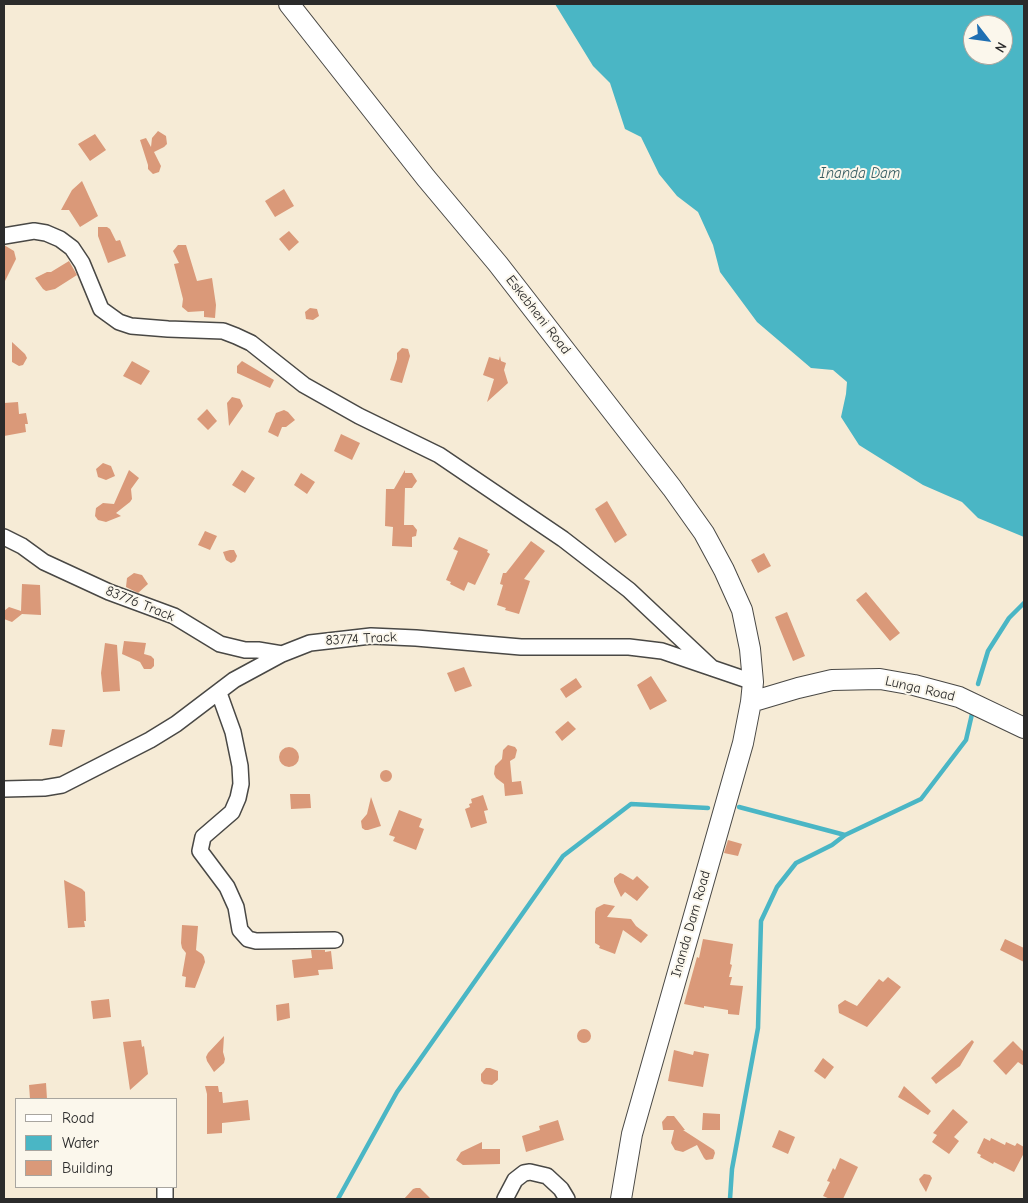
<!DOCTYPE html>
<html>
<head>
<meta charset="utf-8">
<style>
	body { margin:0 }
	#map { position:relative; width:1028px; height:1203px; overflow:hidden; background:#f6ebd6; font-family:"Comic Neue",sans-serif }
	canvas { display:block }
	.frame { position:absolute; inset:0; border:5px solid #2b2b2b; pointer-events:none }
	.legend { position:absolute; left:15px; top:1098px; width:162px; height:90px; box-sizing:border-box; background:#fbf7ec; border:1px solid #a8a59f; margin:0; padding:6px 9px; list-style:none; font-size:15px; color:#2b2b2b }
	.legend li { display:flex; align-items:center; gap:10px; height:25px }
	.legend b { width:25px; border:1px solid #a8a59f }
	.north { position:absolute; left:963px; top:15px; width:50px; height:50px; box-sizing:border-box; background:#fbf7ec; border:1px solid #a8a59f; border-radius:50%; rotate:120deg; font-size:14px; font-weight:700; line-height:20px; text-align:center; color:#2b2b2b }
	.north::after { content:''; display:block; margin:auto; width:18px; height:22px; background:#1f6fb2; clip-path:polygon(50% 0,100% 100%,50% 72%,0 100%) }
</style>
</head>
<body>
<div id="map">
<canvas width="1028" height="1203"></canvas>
<div class="frame"></div>
<ul class="legend">
<li><b style="height:6px;background:#fff"></b>Road</li>
<li><b style="height:14px;background:#4ab6c5"></b>Water</li>
<li><b style="height:14px;background:#da9979"></b>Building</li>
</ul>
<div class="north">N</div>
</div>
<script>
const context = document.querySelector('canvas').getContext('2d');
context.lineJoin = 'round';
function paint(path, color) { context.fillStyle = color; context.fill(path, 'evenodd'); }
const toPath = rows => new Path2D(rows.map(r => 'M' + r).join(''));
function trace(path, color, width, dash) { context.strokeStyle = color; context.lineWidth = width; context.lineCap = dash ? 'butt' : 'round'; context.setLineDash(dash || []); context.stroke(path); }
function label(font, color, halo, rows, align = 'center') {
  context.font = font + ' "Comic Neue",sans-serif'; context.lineWidth = 4; context.setLineDash([]); context.textBaseline = 'middle'; context.strokeStyle = halo; context.fillStyle = color; for (const [text, x, y, turn = 0] of rows) {
    context.save(); context.translate(x, y); context.rotate((+turn || 0) * Math.PI / 180); context.textAlign = isNaN(turn) ? turn : align; if (halo) context.strokeText(text, 0, 0); context.fillText(text, 0, 0); context.restore();
  }
}
const water = toPath([
	[555,4,1024,4,1024,537,978,518,962,502,923,485,859,445,841,417,846,394,847,382,833,370,811,368,757,322,720,272,713,245,698,212,677,196,659,174,641,137,625,129,610,83,593,66],
	[973,25,1003,25,1003,55,973,55]
]);
const stream = toPath([
	[978,684,988,651,1009,618,1024,603],
	[739,807,845,835,921,799,966,740,972,714],
	[338,1199,397,1092,563,856,631,804,708,808],
	[730,1199,732,1169,758,1028,761,921,777,887,796,863,832,845,845,835]
]);
const building = toPath([
	[158,131,166,136,167,144,164,147,154,152,161,166,159,172,153,174,148,169,148,165,140,140,146,138,151,147,152,138],
	[95,134,106,150,90,161,78,144],
	[82,181,98,216,80,227,69,210,61,210,72,190],
	[284,189,294,206,275,217,265,201],
	[98,227,107,227,110,229,116,241,120,240,126,256,108,263,98,236],
	[289,231,299,242,289,251,279,239],
	[4,245,14,251,16,259,4,283],
	[178,245,186,245,197,281,212,278,216,305,215,318,204,317,204,311,188,312,182,307,183,299,174,264,179,263,173,251],
	[69,261,77,275,55,289,46,291,43,289,35,278,47,272,51,272],
	[310,308,317,309,319,316,313,320,306,319,305,312],
	[12,342,25,354,27,358,23,365,19,366,12,362],
	[402,348,408,349,410,356,402,383,390,380,397,359,397,353],
	[500,356,501,361,506,363,504,370,508,383,487,402,494,379,483,375,489,357,499,360],
	[132,361,150,371,141,385,123,376],
	[242,361,274,380,270,388,237,373,237,366],
	[232,397,240,399,243,406,229,426,227,403],
	[18,402,19,414,26,413,28,424,25,424,26,432,4,436,4,403],
	[207,409,217,421,208,430,197,419],
	[284,410,288,412,295,420,286,427,282,427,278,437,268,432,276,413],
	[341,434,360,443,352,460,334,451],
	[103,463,111,466,115,476,106,480,98,477,96,469],
	[129,470,139,478,131,489,132,499,130,502,116,513,121,516,106,522,98,520,95,516,96,508,103,503,114,504],
	[242,470,255,478,245,493,232,485],
	[405,470,405,473,412,473,417,481,412,488,405,488,404,525,413,525,417,530,416,536,412,537,412,547,392,546,393,527,385,526,386,489,394,489],
	[301,473,315,482,307,494,294,485],
	[607,501,627,535,615,543,595,509],
	[205,531,217,536,210,550,198,545],
	[459,537,488,550,487,552,490,554,475,585,468,582,464,591,450,584,451,582,446,580,458,551,453,549],
	[531,541,545,551,524,579,530,581,519,614,505,610,506,608,497,605,503,585,500,584,503,573,506,573],
	[230,550,234,550,237,556,235,561,231,563,226,560,223,552],
	[764,553,771,566,758,573,751,560],
	[134,573,142,575,148,584,138,593,126,587,127,578],
	[22,584,40,585,41,615,22,614,12,622,4,619,4,611,9,607,21,611],
	[866,592,900,633,890,641,856,600],
	[787,612,805,656,793,661,775,617],
	[124,641,146,643,144,654,151,656,154,659,154,666,151,669,144,669,140,662,122,654],
	[105,643,117,645,120,691,103,692,101,673],
	[464,667,472,686,455,692,447,673],
	[651,676,667,701,650,710,637,685],
	[576,678,582,687,566,698,560,689],
	[568,721,576,729,562,741,555,732],
	[52,729,65,730,62,747,49,745],
	[508,745,515,747,517,750,515,758,510,761,512,782,521,781,523,794,505,796,504,784,496,778,494,774,495,766,502,759,503,750],
	'279 757a10 10 0 1 1 20 0a10 10 0 1 1-20 0Z',
	'380 776a6 6 0 1 1 12 0a6 6 0 1 1-12 0Z',
	[290,794,310,794,311,808,291,809],
	[483,795,488,810,484,811,487,823,471,828,465,809,470,807,469,804,472,803,471,799],
	[371,797,381,826,368,830,365,830,362,828,361,821,367,814],
	[399,810,422,819,419,827,424,829,416,850,393,841,395,837,389,835],
	[728,840,742,844,738,856,724,853],
	[620,873,623,874,633,880,637,876,649,887,637,901,625,892,621,897,614,882,614,878],
	[64,880,82,889,85,892,86,921,84,921,85,927,68,928],
	[604,904,615,906,607,917,631,919,636,926,648,935,641,943,623,930,615,954,599,948,600,946,595,943,595,912,596,908],
	[182,925,198,926,196,950,202,954,204,957,205,962,195,988,185,987,186,977,182,976,186,953,182,948,181,943],
	[703,939,733,944,730,964,732,965,729,977,732,977,730,985,743,986,739,1015,728,1014,728,1010,704,1006,704,1008,684,1004,697,957,699,958],
	[1005,939,1024,948,1024,962,1000,950],
	[311,950,325,950,325,952,331,951,333,969,318,970,319,975,294,978,292,960,312,958],
	[888,977,901,987,867,1027,839,1013,838,1005,845,1000,857,1006,879,979,883,982],
	[109,999,111,1017,93,1019,91,1001],
	[289,1003,290,1018,277,1021,276,1005],
	'577 1036a7 7 0 1 1 14 0a7 7 0 1 1-14 0Z',
	[224,1036,223,1052,225,1059,224,1063,214,1072,207,1061,206,1057,208,1053],
	[141,1040,142,1047,144,1046,148,1074,130,1090,123,1042],
	[972,1040,974,1042,960,1066,936,1084,931,1078],
	[1013,1041,1024,1052,1024,1066,1018,1062,1006,1075,993,1061],
	[674,1050,693,1055,694,1051,709,1054,703,1087,668,1081],
	[823,1058,834,1067,825,1079,814,1071],
	[486,1068,490,1068,498,1071,498,1080,492,1085,484,1084,481,1081,481,1074],
	[46,1083,47,1099,30,1099,29,1085],
	[205,1086,218,1086,219,1092,222,1092,223,1103,248,1100,250,1120,222,1123,222,1133,207,1134,207,1094],
	[904,1086,931,1111,928,1115,898,1097],
	[953,1109,968,1122,954,1137,959,1141,949,1154,932,1142,937,1135,933,1133],
	[703,1113,720,1114,720,1130,702,1130],
	[667,1116,674,1116,685,1130,683,1130,714,1150,715,1153,713,1159,706,1160,704,1158,697,1145,683,1152,675,1150,671,1143,674,1130,663,1130,662,1122],
	[558,1120,564,1140,526,1152,522,1136,540,1130,539,1126],
	[779,1130,795,1137,788,1154,772,1147],
	[984,1138,990,1141,991,1138,1005,1145,1006,1142,1015,1146,1017,1143,1024,1147,1024,1153,1014,1172,994,1162,993,1164,980,1157,981,1155,977,1153],
	[482,1142,482,1149,500,1149,500,1164,463,1165,456,1160,461,1152],
	[840,1158,858,1167,843,1199,830,1199,823,1196,830,1182,827,1181,833,1168,835,1170],
	[924,1174,930,1175,932,1178,926,1192,920,1182,919,1179],
	[416,1188,420,1188,431,1199,404,1199,413,1189]
]);
const minor = toPath([
	[4,236,34,231,46,233,60,239,72,248,82,263,101,309,119,322,131,326,168,329,223,331,236,336,251,343,304,385,359,416,439,455,563,539,629,590,712,668],
	[4,537,22,546,44,562,109,592,174,616,220,644,245,650,258,650,282,654],
	[219,693,233,732,240,766,241,784,238,798,232,812,203,837,200,851,227,887,236,907,240,930,248,939,256,941,335,940],
	[4,789,44,788,62,785,150,740,176,724,234,680,282,654,310,643,371,636,416,638,521,647,629,647,662,651,753,682],
	[165,1199,165,1187],
	[505,1199,515,1180,524,1173,530,1172,547,1176,561,1189,567,1199]
]);
const tertiary = toPath([
	[289,4,426,178,498,264,672,488,704,533,724,570,742,610,750,649,753,682,751,702,743,743,632,1134,621,1199],
	[751,702,798,688,832,680,880,679,914,685,959,697,1024,728]
]);
const streetNames = [
	["Eskebheni Road",538,315,52],
	["83776 Track",140,604,22],
	["83774 Track",361,639,-3],
	["Lunga Road",920,689,13],
	["Inanda Dam Road",691,924,-74]
];
const waterNames = [
	["Inanda Dam",860,174]
];
paint(water, '#4ab6c5');
trace(stream, '#4ab6c5', 4.5);
paint(building, '#da9979');
trace(minor, '#494845', 18);
trace(tertiary, '#494845', 22);
trace(minor, '#fff', 15);
trace(tertiary, '#fff', 20);
label('14px', '#2b2b2b', '#fbf7ec', streetNames);
label('italic 15px', '#365c61', '#fbf7ec', waterNames);
</script>
</body>
</html>
